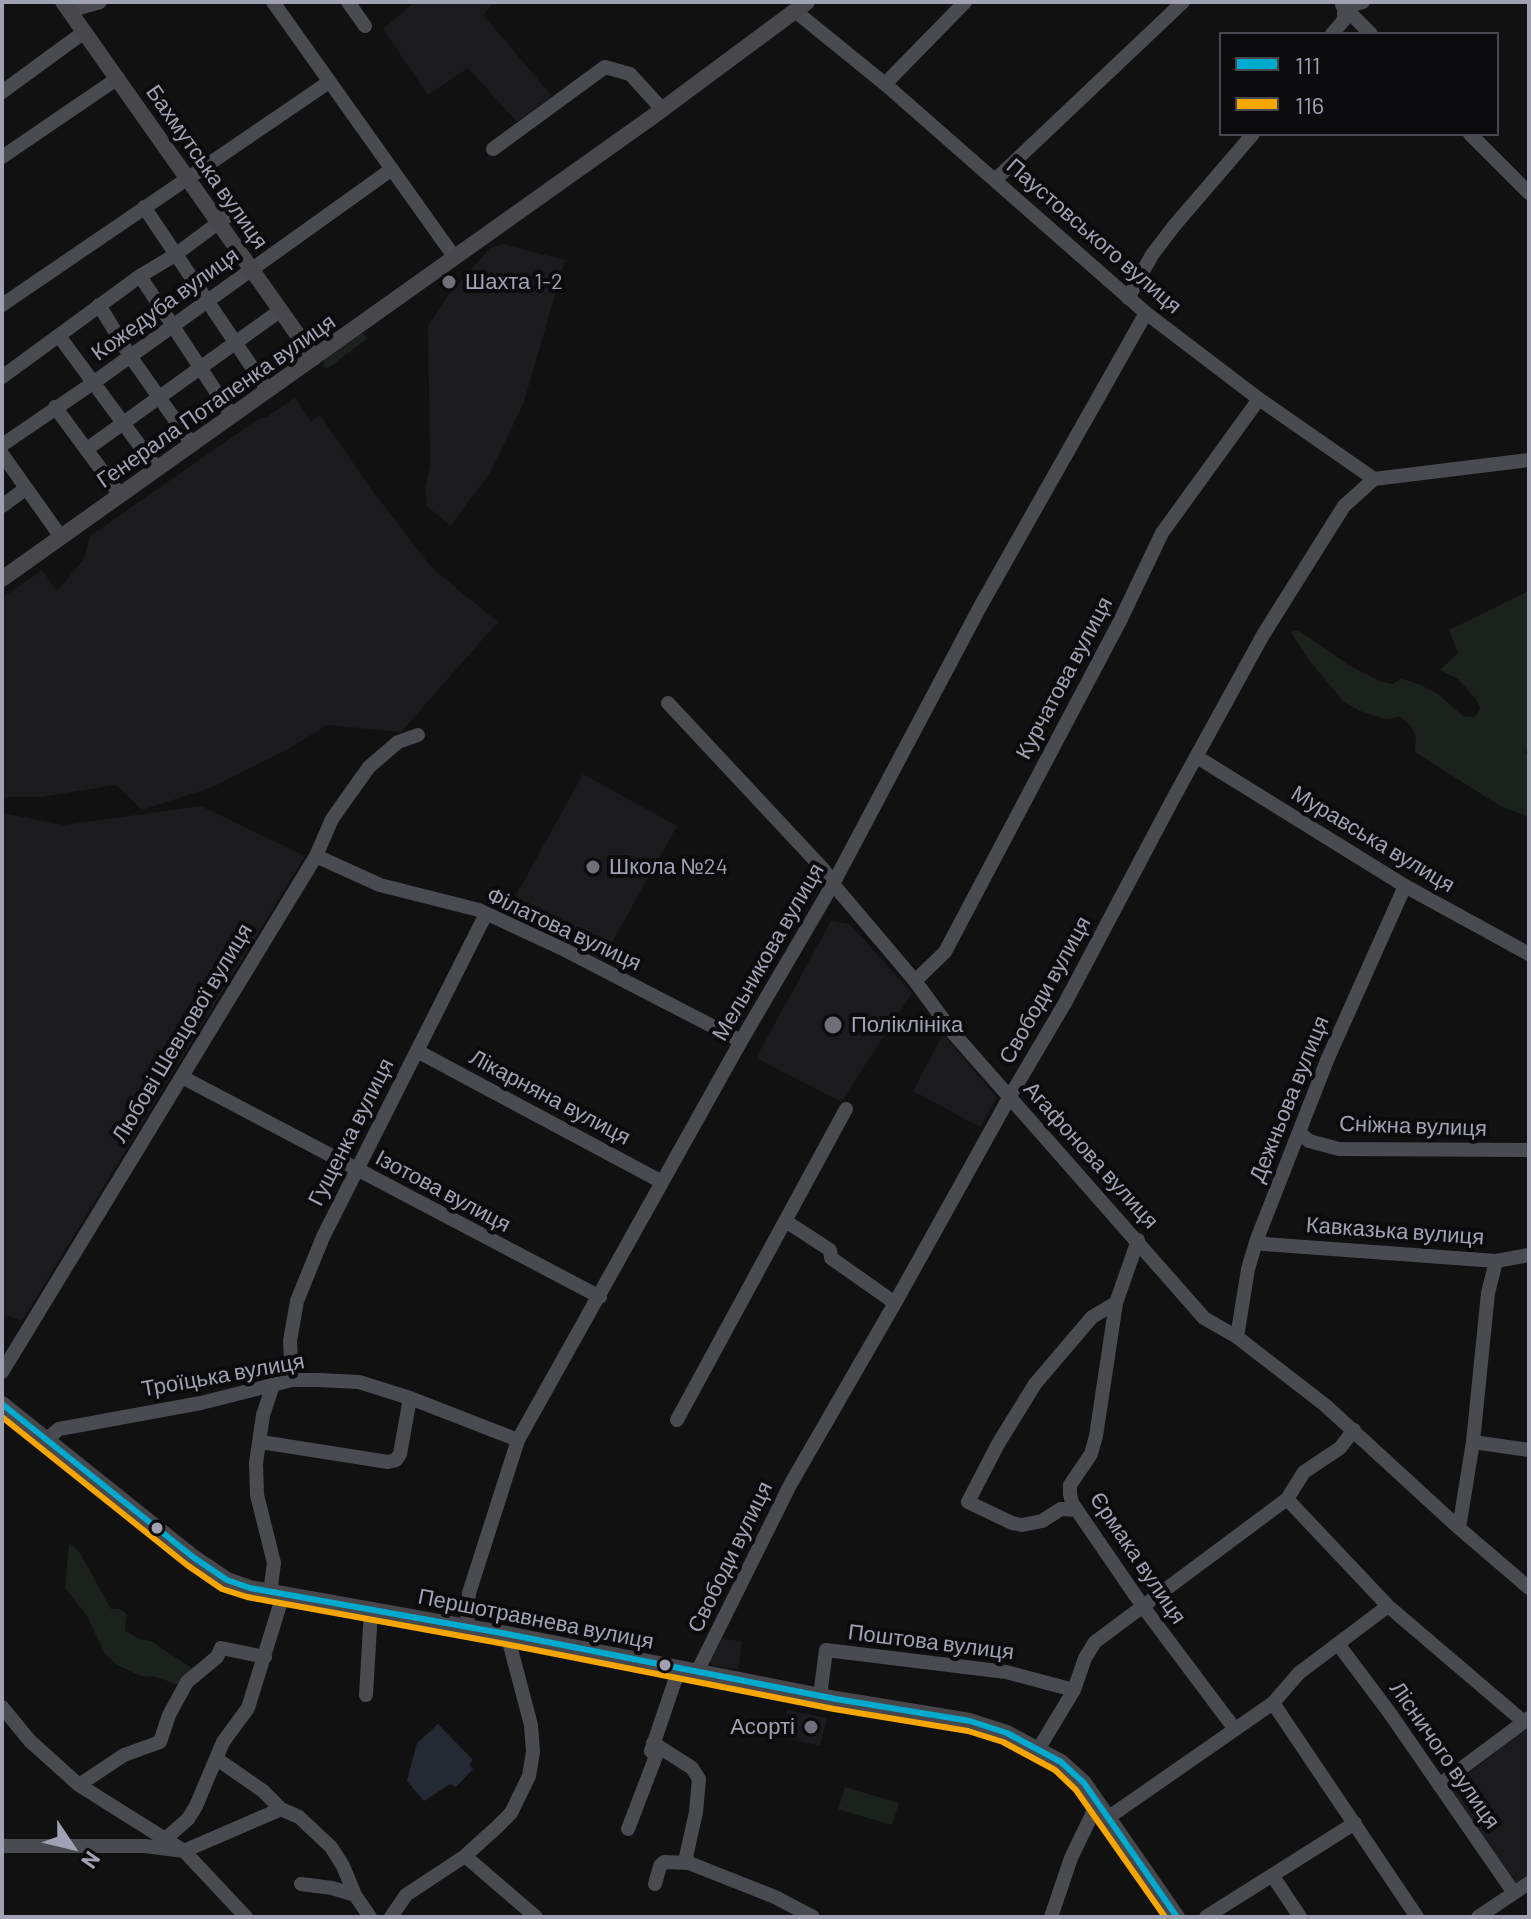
<!DOCTYPE html>
<html>
<head>
<meta charset="utf-8">
<style>
	body { margin:0 }
	#map { position:relative; width:1531px; height:1919px; overflow:hidden; background:#111; font-family:Barlow,sans-serif }
	canvas { display:block }
	.frame { position:absolute; inset:0; border:4px solid #a0a2b4; pointer-events:none }
	.legend { position:absolute; left:1219px; top:32px; width:280px; height:104px; box-sizing:border-box; background:#0b0b0d; border:2px solid #474750; margin:0; padding:10px 14px; list-style:none; font-size:24px; color:#a0a2b4 }
	.legend li { display:flex; align-items:center; gap:16px; height:40px }
	.legend b { width:40px; border:2px solid #474750 }
	.north { position:absolute; left:32px; top:1807px; width:80px; height:80px; -webkit-text-stroke:6px #0b0b0d; paint-order:stroke; rotate:125deg; font-size:22px; font-weight:700; line-height:32px; text-align:center; color:#a0a2b4 }
	.north::after { content:''; display:block; margin:auto; width:28px; height:36px; background:#a0a2b4; clip-path:polygon(50% 0,100% 100%,50% 72%,0 100%) }
</style>
</head>
<body>
<div id="map">
<canvas width="1531" height="1919"></canvas>
<div class="frame"></div>
<ul class="legend">
<li><b style="height:10px;background:#00a9ce"></b>111</li>
<li><b style="height:10px;background:#f7a600"></b>116</li>
</ul>
<div class="north">N</div>
</div>
<script>
const context = document.querySelector('canvas').getContext('2d');
context.lineJoin = 'round';
function paint(path, color) { context.fillStyle = color; context.fill(path, 'evenodd'); }
const toPath = rows => new Path2D(rows.map(r => 'M' + r).join(''));
function trace(path, color, width, dash) { context.strokeStyle = color; context.lineWidth = width; context.lineCap = dash ? 'butt' : 'round'; context.setLineDash(dash || []); context.stroke(path); }
function label(font, color, halo, rows, align = 'center') {
  context.font = font + ' Barlow,sans-serif'; context.lineWidth = 8; context.setLineDash([]); context.textBaseline = 'middle'; context.strokeStyle = halo; context.fillStyle = color; for (const [text, x, y, turn = 0] of rows) {
    context.save(); context.translate(x, y); context.rotate((+turn || 0) * Math.PI / 180); context.textAlign = isNaN(turn) ? turn : align; if (halo) context.strokeText(text, 0, 0); context.fillText(text, 0, 0); context.restore();
  }
}
const built = toPath([
	[415,2,495,2,483,15,552,96,517,122,468,68,428,95,383,29],
	[502,244,565,260,524,402,490,473,450,526,427,506,425,489,430,466,428,326,447,297,490,248],
	[295,397,311,422,320,415,374,493,433,569,498,622,401,732,327,725,290,748,213,787,142,810,116,785,41,797,2,797,2,598,42,570,57,591,84,559,90,536,258,419,267,417],
	[583,774,677,826,602,960,509,908],
	[201,806,305,856,22,1321,2,1314,2,813,64,825],
	[831,921,850,924,912,993,841,1102,756,1058],
	[943,1034,997,1097,980,1127,913,1091],
	[722,1639,742,1641,738,1669,713,1666,710,1662],
	[787,1710,827,1718,820,1746,783,1737],
	[1526,1729,1529,1733,1529,1877,1517,1885,1451,1797,1449,1788]
]);
const green = toPath([
	[362,333,368,338,328,368,323,367,324,360],
	[1529,591,1529,675,1527,677,1529,680,1529,748,1525,752,1529,757,1529,817,1500,806,1415,752,1416,737,1411,726,1401,717,1385,719,1360,711,1343,701,1308,659,1291,632,1298,630,1347,664,1379,681,1393,684,1401,678,1421,685,1439,695,1464,717,1475,717,1480,708,1476,699,1458,679,1440,670,1458,653,1449,630],
	[69,1543,80,1553,111,1609,120,1609,127,1614,125,1631,139,1639,151,1641,193,1669,179,1685,156,1677,141,1676,117,1665,105,1654,87,1616,65,1588],
	[845,1787,899,1803,892,1825,838,1809]
]);
const water = toPath([
	[438,1724,473,1760,469,1764,473,1769,456,1787,450,1784,424,1801,407,1781,417,1743]
]);
const minor = toPath([
	[273,2,455,258],
	[348,2,365,26],
	[1342,5,1371,34],
	[69,11,100,2],
	[795,11,885,84,1146,313,1259,399,1374,479],
	[1332,34,1344,20,1344,7,1363,2],
	[885,84,965,2],
	[2,92,84,32],
	[1470,134,1529,193],
	[493,149,605,67,630,74,662,109],
	[2,157,118,78],
	[996,179,1183,2],
	[144,207,268,391],
	[140,276,232,416],
	[1128,298,1152,255,1174,226,1253,134],
	[2,305,329,82],
	[99,305,130,356,192,444],
	[59,336,157,469],
	[2,377,140,276,175,255,226,217],
	[55,407,120,495],
	[2,445,93,383,392,169],
	[87,449,281,310],
	[2,454,61,537],
	[2,506,25,489],
	[668,703,824,870,833,884,915,981,954,1034,1204,1318,1237,1337,1325,1405,1459,1528,1529,1588],
	[1197,757,1405,886,1529,954],
	[316,856,380,885,479,910,565,950,741,1041],
	[915,981,945,952,1120,621,1162,533,1259,399],
	[417,1051,662,1182],
	[182,1077,600,1297],
	[1300,1133,1309,1141,1339,1149,1529,1150],
	[787,1222,830,1250,831,1258,895,1303],
	[1257,1239,1264,1244,1496,1261,1529,1255],
	[1138,1240,1116,1303,1096,1436,1091,1454,1070,1485,1070,1494,1072,1503,1144,1608,1234,1728],
	[1237,1337,1248,1269,1257,1239,1328,1058,1405,886],
	[2,1372,316,856,332,819,369,767,398,742,418,735],
	[292,1380,290,1341,297,1301,323,1237,486,914],
	[677,1420,846,1109],
	[47,1439,59,1429,201,1403,292,1380,318,1380,359,1382,410,1398,518,1440],
	[261,1442,388,1462,396,1460,400,1454,410,1398],
	[1473,1442,1529,1450],
	[1287,1499,1388,1606,1524,1722],
	[1077,1510,1061,1509,1042,1521,1022,1525,1012,1523,968,1502,998,1444,1035,1384,1092,1317,1116,1303],
	[1459,1528,1473,1442,1488,1293,1496,1261],
	[270,1593,274,1563,257,1495,256,1463,263,1415,273,1385],
	[467,1627,469,1593,518,1440,741,1041,833,884,981,605,1146,313],
	[1338,1644,1389,1712,1514,1893],
	[697,1672,790,1485,895,1303,1009,1098,1065,1003,1174,797,1263,635,1344,506,1374,479,1529,460],
	[366,1695,371,1610],
	[820,1696,826,1650,1006,1672,1074,1690],
	[1273,1703,1417,1917],
	[2,1707,30,1741,79,1785,184,1851,246,1917],
	[653,1743,692,1768,699,1779,696,1812,686,1857,689,1863],
	[1039,1748,1074,1690,1085,1658,1095,1642,1287,1499,1304,1472,1340,1448,1354,1430],
	[79,1785,124,1755,160,1742,169,1715,187,1682,217,1657,221,1648,265,1657],
	[1439,1785,1529,1718],
	[281,1809,299,1817,331,1847,343,1866,355,1895,370,1917],
	[1109,1817,1273,1703,1299,1673,1388,1606],
	[628,1829,656,1756,651,1751,679,1669],
	[164,1840,188,1819,196,1806,223,1742,248,1708,283,1595],
	[2,1846,145,1846,184,1851,281,1809,263,1791,217,1759],
	[465,1856,536,1917],
	[1272,1875,1300,1917],
	[301,1884,332,1888,355,1895],
	[655,1884,660,1866,664,1862,689,1863,775,1897,813,1917],
	[391,1917,406,1895,465,1856,497,1827,511,1813,529,1776,533,1752,531,1725,507,1634],
	[1051,1917,1071,1858,1098,1802],
	[1206,1917,1355,1823],
	[1478,1917,1529,1883]
]);
const major = toPath([
	[63,2,314,358],
	[2,579,652,117,807,2],
	[2,1404,193,1557,227,1580,250,1588,507,1634,836,1699,970,1721,1007,1733,1061,1762,1084,1783,1177,1917]
]);
const bus1 = toPath([
	[2,1404,193,1557,227,1580,250,1588,507,1634,836,1699,970,1721,1007,1733,1061,1762,1084,1783,1177,1917]
]);
const bus2 = toPath([
	[2,1417,187,1565,222,1589,247,1597,505,1644,834,1709,968,1731,1003,1742,1055,1770,1076,1790,1165,1917]
]);
const markers = [
	[449,282,8,"#6e6f7b"],
	[593,867,8,"#6e6f7b"],
	[833,1025,10,"#6e6f7b"],
	[157,1528,7,"#a0a2b4"],
	[665,1665,7,"#a0a2b4"],
	[811,1727,8,"#6e6f7b"]
];
const streetNames = [
	["Бахмутська вулиця",207,167,55],
	["Паустовського вулиця",1094,236,41],
	["Кожедуба вулиця",165,304,-36],
	["Генерала Потапенка вулиця",216,401,-35],
	["Курчатова вулиця",1064,678,-62],
	["Муравська вулиця",1373,839,31],
	["Філатова вулиця",564,929,25],
	["Мельникова вулиця",768,952,-60],
	["Свободи вулиця",1045,990,-61],
	["Любові Шевцової вулиця",182,1033,-59],
	["Лікарняна вулиця",550,1097,28],
	["Дежньова вулиця",1289,1099,-68],
	["Сніжна вулиця",1413,1126,2],
	["Гущенка вулиця",351,1132,-63],
	["Агафонова вулиця",1091,1155,48],
	["Ізотова вулиця",443,1191,28],
	["Кавказька вулиця",1395,1231,4],
	["Троїцька вулиця",223,1375,-10],
	["Свободи вулиця",730,1557,-64],
	["Єрмака вулиця",1138,1558,56],
	["Першотравнева вулиця",536,1619,11],
	["Поштова вулиця",931,1642,7],
	["Лісничого вулиця",1445,1755,55]
];
const poiNames = [
	["Шахта 1-2",465,282],
	["Школа №24",609,867],
	["Поліклініка",851,1025],
	["Асорті",795,1727,"right"]
];
paint(built, '#1b1b1d');
paint(green, '#1b211c');
paint(water, '#242a33');
trace(minor, '#4a4b51', 14);
trace(major, '#47474c', 16);
trace(bus1, '#00a9ce', 6);
trace(bus2, '#f7a600', 6);
for (const [x, y, r, color] of markers) { const dot = new Path2D(); dot.arc(x, y, r, 0, 2 * Math.PI); context.fillStyle = color; context.fill(dot); trace(dot, '#0b0b0d', 3); }
label('22px', '#a0a2b4', '#0b0b0d', streetNames);
label('22px', '#a0a2b4', '#0b0b0d', poiNames, 'left');
</script>
</body>
</html>
